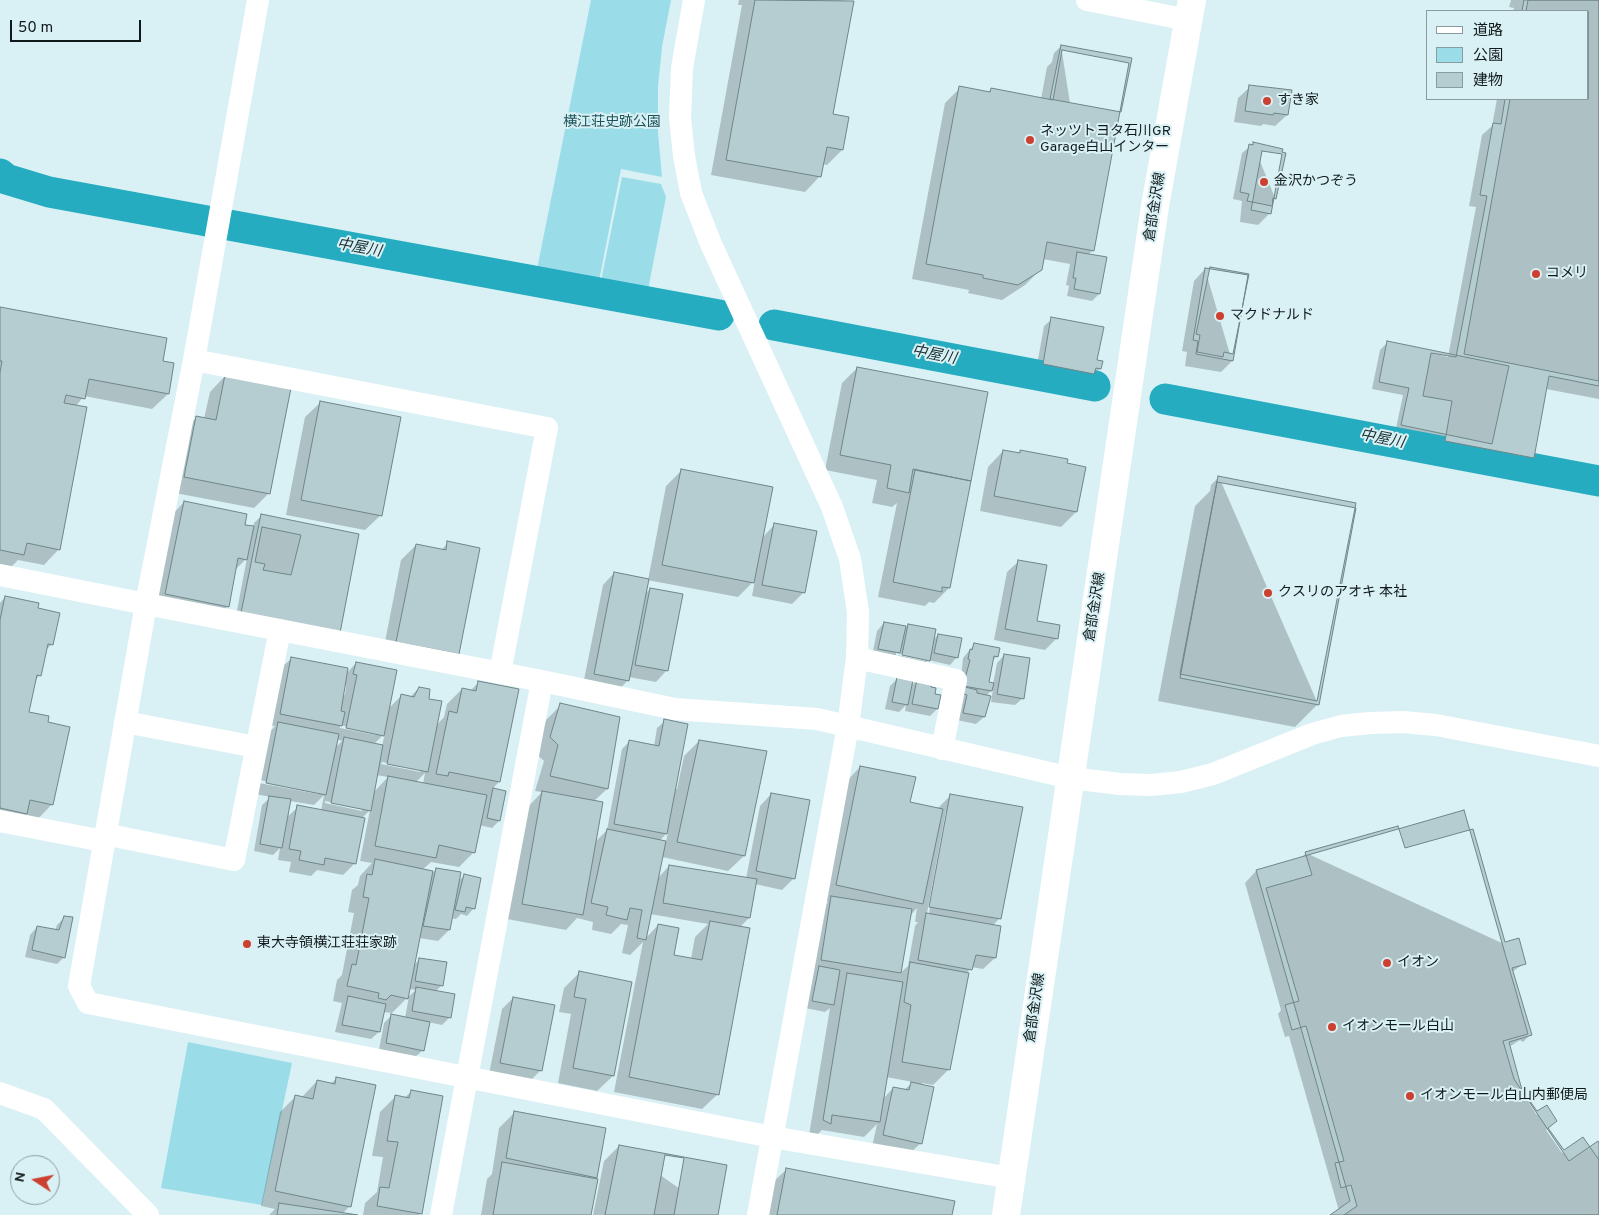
<!DOCTYPE html>
<html>
<head>
<meta charset="utf-8">
<style>
	body { margin:0 }
	#map { position:relative; width:1599px; height:1215px; overflow:hidden; background:#d9f1f5; font-family:Overpass,"Noto Sans JP",sans-serif }
	canvas { display:block }
	.legend { position:absolute; left:1426px; top:10px; width:162px; height:90px; box-sizing:border-box; background:#d9f1f5; border:1px solid #899b9e; margin:0; padding:6px 9px; list-style:none; font-size:15px; color:#111a1b }
	.legend li { display:flex; align-items:center; gap:10px; height:25px }
	.legend b { width:25px; border:1px solid #899b9e }
	.north { position:absolute; left:10px; top:1155px; width:50px; height:50px; box-sizing:border-box; background:#d9f1f5; border:1px solid #899b9e; border-radius:50%; rotate:281deg; font-size:14px; font-weight:700; line-height:20px; text-align:center; color:#111a1b }
	.north::after { content:''; display:block; margin:auto; width:18px; height:22px; background:#cc4030; clip-path:polygon(50% 0,100% 100%,50% 72%,0 100%) }
	.scale { position:absolute; left:10px; top:20px; width:131px; height:22px; box-sizing:border-box; border:2px solid #111a1b; border-top:0; padding-left:6px; font-size:15px; line-height:18px; white-space:nowrap; color:#111a1b; -webkit-text-stroke:4px #d9f1f5; paint-order:stroke }
</style>
</head>
<body>
<div id="map">
<canvas width="1599" height="1215"></canvas>
<ul class="legend">
<li><b style="height:6px;background:#fff"></b>道路</li>
<li><b style="height:14px;background:#9adde9"></b>公園</li>
<li><b style="height:14px;background:#b5cdd1"></b>建物</li>
</ul>
<div class="north">N</div>
<div class="scale">50 m</div>
</div>
<script>
const context = document.querySelector('canvas').getContext('2d');
context.lineJoin = 'round';
function paint(path, color) { context.fillStyle = color; context.fill(path, 'evenodd'); }
const toPath = rows => new Path2D(rows.map(r => 'M' + r).join(''));
function trace(path, color, width, dash) { context.strokeStyle = color; context.lineWidth = width; context.lineCap = dash ? 'butt' : 'round'; context.setLineDash(dash || []); context.stroke(path); }
function label(font, color, halo, rows, align = 'center') {
  context.font = font + ' Overpass,"Noto Sans JP",sans-serif'; context.lineWidth = 4; context.setLineDash([]); context.textBaseline = 'middle'; context.strokeStyle = halo; context.fillStyle = color; for (const [text, x, y, turn = 0] of rows) {
    context.save(); context.translate(x, y); context.rotate((+turn || 0) * Math.PI / 180); context.textAlign = isNaN(turn) ? turn : align; if (halo) context.strokeText(text, 0, 0); context.fillText(text, 0, 0); context.restore();
  }
}
const green = toPath([
	[591,0,671,0,662,47,658,86,658,132,662,177,621,169,599,281,537,269],
	[622,177,661,184,666,197,648,290,601,281],
	[188,1042,292,1063,262,1205,161,1188]
]);
const shadow = toPath([
	[739,0,839,0,852,2,831,115,848,118,842,150,827,165,822,164,820,176,805,192,711,175,742,5,738,5],
	[1511,0,1599,0,1599,399,1546,389,1533,457,1521,469,1434,452,1436,441,1395,433,1403,395,1372,389,1380,350,1388,342,1448,357,1476,207,1469,206,1482,135,1492,126,1497,99,1588,99,1588,11,1513,11,1514,8,1509,7],
	[1061,46,1093,250,1088,255,1099,294,1092,301,1067,296,1069,286,1066,285,1070,264,1043,259,1040,270,1025,285,1002,300,968,293,969,290,912,279,945,103,960,88,988,93,991,89,1041,99,1047,67,1052,62,1054,53],
	[1250,87,1291,91,1287,115,1275,126,1263,124,1261,126,1234,122,1238,98],
	[1253,144,1275,198,1272,202,1270,213,1258,225,1240,222,1242,201,1233,199,1242,153],
	[1205,269,1232,361,1221,372,1185,366,1187,352,1182,351,1194,281],
	[0,308,161,362,168,394,152,409,84,396,76,406,59,549,44,565,18,560,8,570,0,568],
	[1052,319,1096,361,1100,369,1086,381,1036,371,1044,326],
	[857,368,987,393,949,588,934,603,929,602,925,606,878,597,897,503,892,507,872,503,877,480,825,470,842,383],
	[225,376,269,493,254,508,170,492,182,432,197,417,204,419,210,392],
	[321,402,381,515,365,530,286,515,305,417],
	[1003,451,1018,454,1021,451,1076,512,1061,527,980,511,988,467],
	[681,471,762,538,775,524,804,592,792,604,752,596,755,580,738,597,647,580,645,594,650,589,667,670,656,682,629,677,628,680,617,692,583,685,603,585,614,573,648,580,666,486],
	[1219,477,1318,704,1295,727,1158,701,1195,506,1210,491,1211,485],
	[184,502,253,527,254,523,261,516,358,535,235,621,247,558,234,571,228,606,212,622,151,609,169,518],
	[448,543,458,653,382,657,401,560,416,545,441,550],
	[1019,561,1035,622,1056,639,1045,650,994,640,1007,572],
	[5,597,36,609,52,644,45,651,40,675,34,681,28,713,52,804,37,820,0,826,0,603],
	[884,623,903,630,908,625,932,641,938,635,957,657,950,665,928,660,921,667,897,655,925,661,925,658,896,653,896,655,872,656,877,631],
	[974,645,997,656,992,661,987,683,993,684,997,663,1004,655,1023,698,1015,705,991,702,993,689,986,696,990,697,984,717,976,724,957,720,963,658],
	[292,658,346,674,356,663,388,709,401,696,410,697,419,688,427,700,436,726,444,717,447,704,462,689,470,691,479,682,499,782,492,789,505,792,499,821,492,828,479,825,474,852,459,867,431,862,422,870,431,874,437,869,458,881,464,876,474,908,467,916,461,914,456,919,451,918,449,930,438,941,419,938,414,965,420,959,442,985,435,992,450,1017,442,1025,428,1022,423,1050,415,1057,379,1050,384,1023,392,1015,405,1018,409,996,392,1013,383,1012,379,1032,371,1039,335,1032,342,1003,333,1001,337,980,342,975,354,913,348,912,352,890,358,885,360,876,372,863,360,861,370,810,361,819,355,863,343,875,317,870,311,876,289,872,291,862,278,860,280,848,273,855,254,851,262,805,271,797,255,794,267,735,275,726,269,725,280,669],
	[344,686,346,686,345,695,342,694],
	[340,725,376,733,376,735,340,728],
	[385,733,382,746,374,744],
	[336,739,342,741,334,749],
	[382,762,420,769,420,772,381,764],
	[425,773,423,784,416,782],
	[376,775,388,777,373,793],
	[260,780,318,792,318,794,259,783],
	[324,795,321,811,298,807,286,818,290,801,314,805],
	[325,801,362,808,362,811,325,803],
	[409,989,416,990,407,998],
	[897,679,910,687,917,680,934,695,937,709,930,716,905,711,906,705,899,712,885,709,890,686],
	[561,705,619,718,607,789,593,802,594,843,607,830,622,749,630,741,654,746,657,728,665,721,675,789,677,789,684,756,699,741,766,752,744,856,728,871,662,857,658,878,669,866,746,879,760,806,771,794,794,878,782,890,755,884,749,918,739,928,718,1094,702,1109,614,1092,643,942,630,955,622,953,628,925,621,924,611,934,592,930,593,922,577,918,566,930,507,919,527,808,542,792,535,791,544,761,535,753,546,720],
	[668,832,666,842,659,841],
	[650,914,708,924,695,937,691,959,672,956,658,925,645,939],
	[860,767,909,803,937,809,951,795,1000,918,992,926,995,958,983,969,971,967,967,973,948,1070,933,1085,922,1083,921,1143,909,1154,872,1147,877,1124,864,1137,822,1130,814,1138,809,1135,830,1008,825,1012,805,1008,817,913,828,902,821,900,845,783],
	[946,811,949,811,929,913,927,913],
	[917,908,915,922,918,922,915,926,908,966,899,974,909,917],
	[886,1077,913,1082,904,1090,893,1088,883,1099],
	[1306,853,1504,944,1525,963,1512,972,1530,1035,1523,1042,1520,1040,1509,1047,1522,1091,1536,1114,1556,1121,1546,1130,1562,1153,1599,1146,1599,1215,1333,1215,1339,1211,1289,1036,1285,1037,1278,1014,1281,1010,1245,883,1256,871,1301,858],
	[65,917,64,957,57,964,25,957,30,935,37,927,55,931,57,925],
	[579,973,613,1076,597,1091,558,1083,571,1014,559,1012,564,988],
	[513,998,541,1070,529,1082,489,1074,502,1009],
	[337,1078,350,1206,342,1214,349,1215,269,1215,275,1209,261,1206,280,1112,295,1097,302,1097,317,1081,330,1084],
	[411,1092,420,1213,419,1215,363,1215,365,1203,377,1192,383,1157,372,1156,380,1112,395,1097,404,1098],
	[514,1113,596,1177,593,1180,590,1215,481,1215,487,1179,492,1174,499,1128],
	[619,1146,717,1215,593,1215,604,1161],
	[787,1169,951,1215,765,1215,771,1184]
]);
const river = toPath([
	[0,174,6,179,49,192,719,315],
	[774,325,1095,386],
	[1165,399,1599,481]
]);
const building = toPath([
	[755,0,854,1,833,114,849,117,843,150,827,147,821,177,726,160,755,0],
	[1524,0,1599,0,1599,386,1549,376,1534,458,1445,441,1452,401,1423,396,1431,353,1456,357,1487,196,1480,195,1493,123,1501,124,1505,99,1588,99,1588,11,1522,11,1524,0],
	[1528,0,1599,0,1599,381,1464,354,1510,99,1588,99,1588,11,1526,11,1528,0],
	[1061,45,1132,58,1121,112,1050,99,1061,45],
	[1062,50,1129,63,1094,251,1047,242,1042,270,1018,285,983,278,983,275,926,264,959,86,990,92,991,88,1053,100,1062,50],
	[1249,85,1292,90,1288,115,1274,113,1273,115,1245,111,1249,85],
	[1253,142,1283,149,1282,152,1286,153,1276,199,1273,198,1272,206,1247,201,1249,194,1240,192,1249,144,1253,145,1253,142],
	[1262,151,1282,154,1271,214,1251,210,1262,151],
	[1077,252,1107,257,1100,294,1074,289,1076,278,1073,278,1077,252],
	[1210,267,1249,274,1233,354,1224,352,1223,357,1197,352,1200,335,1196,334,1210,267],
	[1205,268,1248,275,1233,361,1196,354,1198,341,1193,340,1205,268],
	[0,307,167,338,163,361,174,363,169,394,89,379,85,399,66,395,64,403,87,407,60,550,27,543,24,555,0,550,0,373,2,361,0,361,0,307],
	[1051,317,1104,327,1097,360,1103,361,1101,369,1096,368,1094,374,1043,364,1051,317],
	[1387,341,1509,366,1492,444,1401,425,1409,388,1379,382,1387,341],
	[857,367,988,392,971,481,913,469,909,493,887,488,891,465,840,455,857,367],
	[225,375,291,388,270,494,184,477,196,416,216,420,225,375],
	[320,401,401,417,382,516,301,500,320,401],
	[1003,450,1020,453,1020,450,1068,459,1067,463,1086,467,1077,512,994,496,1003,450],
	[681,469,773,487,754,583,662,565,681,469],
	[915,470,971,481,950,588,942,587,942,592,893,582,915,470],
	[1218,476,1356,503,1317,701,1180,674,1218,476],
	[1217,482,1356,508,1319,705,1180,678,1217,482],
	[184,501,247,514,245,525,254,526,247,560,238,558,229,607,165,594,184,501],
	[261,514,359,534,340,633,241,613,261,514],
	[774,523,817,531,805,593,762,585,774,523],
	[262,527,301,535,291,575,263,570,265,564,255,562,262,527],
	[447,541,480,548,459,654,396,642,416,544,446,550,447,541],
	[1018,560,1047,565,1037,621,1060,625,1058,639,1005,629,1018,560],
	[614,572,649,579,629,681,594,674,614,572],
	[650,588,683,594,668,671,635,665,650,588],
	[5,596,39,603,38,608,60,613,53,645,48,644,41,676,37,675,29,712,49,716,48,722,70,727,53,805,30,800,27,814,0,808,0,620,5,596],
	[884,622,906,626,900,653,878,649,884,622],
	[908,624,936,629,930,661,902,655,908,624],
	[938,634,962,638,958,658,934,653,938,634],
	[974,643,1000,648,998,657,994,656,989,682,994,683,992,691,963,686,970,660,968,659,970,649,972,650,974,643],
	[1004,654,1030,658,1024,699,997,694,1004,654],
	[291,657,348,668,341,711,345,712,342,726,280,714,291,657],
	[356,662,397,670,384,736,346,728,357,675,353,674,356,662],
	[897,677,913,680,908,705,892,702,897,677],
	[917,679,932,682,931,687,936,688,935,694,941,695,938,709,912,704,917,679],
	[478,681,519,689,500,782,449,772,448,776,436,774,449,711,457,713,462,688,476,691,478,681],
	[419,687,430,689,429,699,442,701,428,772,387,764,401,694,414,697,419,687],
	[965,687,977,690,977,693,991,696,985,717,963,713,967,695,964,694,965,687],
	[560,703,620,717,608,789,550,776,558,745,550,737,560,703],
	[664,719,688,724,667,834,614,824,629,740,659,746,664,719],
	[278,722,339,734,326,795,266,783,278,722],
	[344,737,383,745,371,811,331,803,344,737],
	[699,740,767,751,745,856,677,842,699,740],
	[860,766,916,777,910,802,943,809,923,904,836,885,860,766],
	[388,776,487,795,475,853,439,845,436,858,375,846,388,776],
	[493,788,506,791,500,821,487,818,493,788],
	[542,791,603,802,583,915,522,904,542,791],
	[771,793,810,800,795,879,756,871,771,793],
	[950,794,1023,807,1001,919,929,907,950,794],
	[269,796,291,799,282,848,260,844,269,796],
	[297,805,365,818,356,864,325,858,324,865,299,860,301,851,289,849,297,805],
	[1464,810,1528,1034,1503,1041,1514,1079,1569,1161,1598,1141,1599,1143,1599,1215,1330,1215,1350,1201,1256,870,1464,810],
	[1398,826,1405,848,1473,829,1505,942,1519,938,1526,964,1512,968,1532,1035,1509,1042,1522,1090,1537,1111,1547,1105,1557,1121,1548,1128,1564,1150,1583,1137,1599,1160,1599,1215,1344,1215,1357,1206,1351,1185,1341,1188,1335,1163,1344,1161,1306,1026,1292,1030,1285,1005,1299,1001,1266,888,1312,875,1305,852,1398,826],
	[607,829,666,841,646,940,637,938,642,910,630,908,627,920,606,915,608,907,591,903,607,829],
	[375,859,433,871,408,999,391,995,386,1000,378,998,379,993,347,986,352,964,356,965,369,898,363,897,367,874,372,875,375,859],
	[669,865,757,879,750,918,663,903,669,865],
	[436,868,461,872,450,930,423,926,436,868],
	[464,874,481,878,475,909,466,907,465,912,455,910,464,874],
	[831,896,912,909,901,973,821,960,831,896],
	[926,913,1001,926,996,958,976,955,972,970,918,960,926,913],
	[64,916,73,917,65,958,32,950,37,926,59,930,64,916],
	[710,921,750,928,719,1095,629,1077,658,924,679,928,674,955,702,960,710,921],
	[419,958,447,962,443,986,415,981,419,958],
	[910,962,969,973,950,1070,902,1062,911,1005,904,1002,910,962],
	[819,966,840,970,834,1005,812,1001,819,966],
	[579,971,632,982,614,1076,573,1068,586,999,574,997,579,971],
	[847,973,903,982,880,1122,832,1115,831,1124,823,1120,847,973],
	[416,987,455,994,451,1018,412,1011,416,987],
	[348,996,386,1004,380,1032,342,1025,348,996],
	[513,997,555,1005,542,1071,500,1063,513,997],
	[391,1014,430,1022,424,1051,386,1043,391,1014],
	[336,1077,376,1085,351,1207,275,1191,295,1095,313,1099,317,1080,335,1084,336,1077],
	[911,1082,934,1087,922,1144,883,1135,893,1087,909,1090,911,1082],
	[411,1090,443,1096,422,1214,377,1206,380,1187,389,1188,398,1142,387,1141,395,1095,409,1098,411,1090],
	[514,1111,606,1128,597,1178,506,1158,514,1111],
	[619,1145,727,1165,718,1215,605,1215,619,1145],
	[665,1155,684,1158,674,1215,654,1215,665,1155],
	[502,1162,598,1179,591,1215,493,1215,502,1162],
	[786,1168,955,1201,952,1215,777,1215,786,1168],
	[279,1203,358,1215,277,1215,279,1203]
]);
const minor = toPath([
	[258,0,194,360,146,604,542,681,675,709,817,719,1071,778,1120,784,1151,785,1181,782,1213,774,1312,734,1341,726,1370,723,1403,722,1436,725,1599,756],
	[694,0,682,68,680,118,684,156,691,193,711,244,832,507,850,559,858,612,857,658,848,726,758,1215],
	[1087,0,1188,20],
	[194,360,547,428,500,673],
	[0,575,146,604,79,986,88,1003,772,1137,1011,1178],
	[857,658,956,680,942,749],
	[125,722,256,747],
	[0,821,103,841],
	[104,834,234,860,280,630],
	[0,1093,44,1109,148,1215],
	[441,1215,542,681]
]);
const major = toPath([
	[1006,1215,1155,206,1192,0]
]);
const markers = [
	[1267,101,5,"#cc4030"],
	[1030,140,5,"#cc4030"],
	[1264,182,5,"#cc4030"],
	[1536,274,5,"#cc4030"],
	[1220,316,5,"#cc4030"],
	[1268,593,5,"#cc4030"],
	[247,944,5,"#cc4030"],
	[1387,963,5,"#cc4030"],
	[1332,1027,5,"#cc4030"],
	[1410,1096,5,"#cc4030"]
];
const poiNames = [
	["すき家",1277,101],
	["ネッツトヨタ石川GR",1040,132],
	["Garage白山インター",1040,148],
	["金沢かつぞう",1274,182],
	["コメリ",1546,274],
	["マクドナルド",1230,316],
	["クスリのアオキ 本社",1278,593],
	["東大寺領横江荘荘家跡",257,944],
	["イオン",1397,963],
	["イオンモール白山",1342,1027],
	["イオンモール白山内郵便局",1420,1096]
];
const parkNames = [
	["横江荘史跡公園",612,123]
];
const streetNames = [
	["倉部金沢線",1156,207,-81],
	["倉部金沢線",1096,607,-81],
	["倉部金沢線",1036,1008,-82]
];
const waterNames = [
	["中屋川",359,249,10],
	["中屋川",934,356,11],
	["中屋川",1382,440,11]
];
paint(green, '#9adde9');
paint(shadow, '#0003');
trace(river, '#26acc0', 31);
paint(building, '#b5cdd1');
trace(building, '#6f8588', 1);
trace(minor, '#fff', 22);
trace(major, '#fff', 28);
for (const [x, y, r, color] of markers) { const dot = new Path2D(); dot.arc(x, y, r, 0, 2 * Math.PI); context.fillStyle = color; context.fill(dot); trace(dot, '#d9f1f5', 2); }
label('14px', '#111a1b', '#d9f1f5', poiNames, 'left');
label('14px', '#1d525a', '#d9f1f5', parkNames);
label('14px', '#111a1b', '#d9f1f5', streetNames);
label('italic 15px', '#182e31', '#d9f1f5', waterNames);
</script>
</body>
</html>
